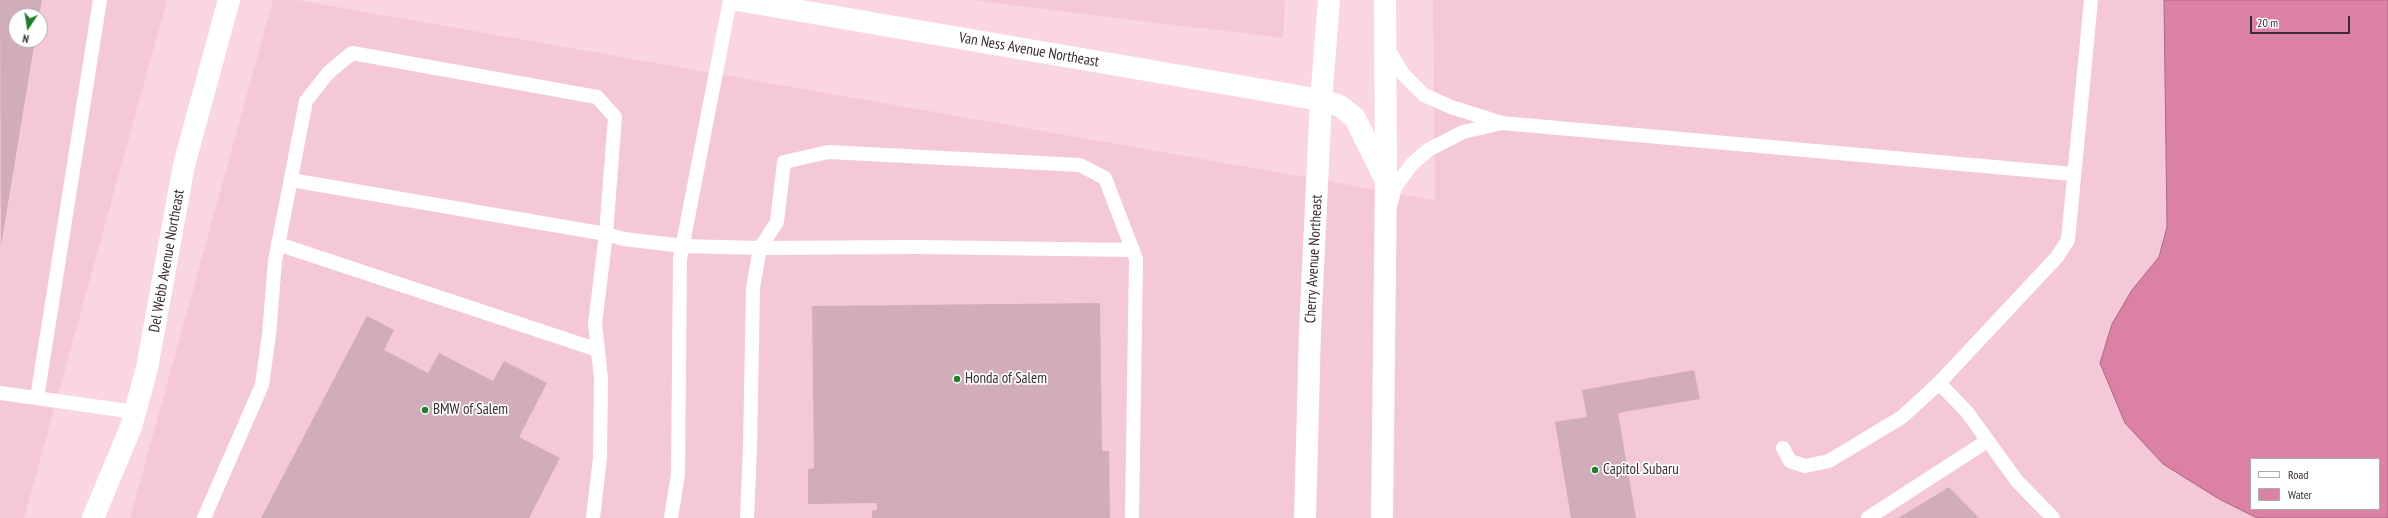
<!DOCTYPE html>
<html>
<head>
<meta charset="utf-8">
<style>
	body { margin:0 }
	#map { position:relative; width:2388px; height:518px; overflow:hidden; background:#fad5e2; font-family:"PT Sans Narrow",sans-serif }
	canvas { display:block }
	.legend { position:absolute; left:2250px; top:458px; width:130px; height:52px; box-sizing:border-box; background:#fff; border:1px solid #b0abad; margin:0; padding:5px 7px; list-style:none; font-size:12px; color:#3a2c31 }
	.legend li { display:flex; align-items:center; gap:8px; height:20px }
	.legend b { width:20px; border:1px solid #b0abad }
	.north { position:absolute; left:8px; top:8px; width:40px; height:40px; box-sizing:border-box; background:#fff; border:1px solid #b0abad; border-radius:50%; rotate:192deg; font-size:11px; font-weight:700; line-height:16px; text-align:center; color:#3a2c31 }
	.north::after { content:''; display:block; margin:auto; width:14px; height:18px; background:#227d2d; clip-path:polygon(50% 0,100% 100%,50% 72%,0 100%) }
	.scale { position:absolute; left:2250px; top:16px; width:100px; height:18px; box-sizing:border-box; border:2px solid #3a2c31; border-top:0; padding-left:5px; font-size:12px; line-height:14px; white-space:nowrap; color:#3a2c31; -webkit-text-stroke:3px #fff; paint-order:stroke }
</style>
</head>
<body>
<div id="map">
<canvas width="2388" height="518"></canvas>
<ul class="legend">
<li><b style="height:5px;background:#fff"></b>Road</li>
<li><b style="height:11px;background:#db81a6"></b>Water</li>
</ul>
<div class="north">N</div>
<div class="scale">20 m</div>
</div>
<script>
const context = document.querySelector('canvas').getContext('2d');
context.lineJoin = 'round';
function paint(path, color) { context.fillStyle = color; context.fill(path, 'evenodd'); }
const toPath = rows => new Path2D(rows.map(r => 'M' + r).join(''));
function trace(path, color, width, dash) { context.strokeStyle = color; context.lineWidth = width; context.lineCap = dash ? 'butt' : 'round'; context.setLineDash(dash || []); context.stroke(path); }
function label(font, color, halo, rows, align = 'center') {
  context.font = font + ' "PT Sans Narrow",sans-serif'; context.lineWidth = 3.5; context.setLineDash([]); context.textBaseline = 'middle'; context.strokeStyle = halo; context.fillStyle = color; for (const [text, x, y, turn = 0] of rows) {
    context.save(); context.translate(x, y); context.rotate((+turn || 0) * Math.PI / 180); context.textAlign = isNaN(turn) ? turn : align; if (halo) context.strokeText(text, 0, 0); context.fillText(text, 0, 0); context.restore();
  }
}
const built = toPath([
	[0,0,167,0,24,518,0,518],
	[16,16,40,16,40,40,16,40],
	[273,0,297,0,1435,200,1433,0,2388,0,2388,518,130,518],
	[2251,459,2379,459,2379,509,2251,509],
	[969,0,1285,0,1283,38]
]);
const water = toPath([
	[2164,0,2388,0,2388,518,2257,518,2219,499,2163,464,2125,423,2100,363,2112,324,2132,290,2159,257,2167,227,2164,0],
	[2251,459,2379,459,2379,509,2251,509,2251,459]
]);
const building = toPath([
	[0,0,42,0,39,16,16,16,16,40,35,40,1,246],
	[1100,303,1102,451,1109,451,1110,518,872,518,872,511,877,510,877,503,808,504,808,469,814,468,812,306],
	[367,316,394,330,384,350,428,373,439,353,493,381,504,361,547,383,519,437,560,458,529,518,261,518],
	[1694,370,1700,399,1618,413,1636,518,1571,518,1555,422,1587,417,1582,390],
	[1949,487,1979,518,1898,518]
]);
const service = toPath([
	[1387,47,1403,74,1424,95,1451,107,1502,123,2073,174],
	[291,180,606,234,595,324,601,378,600,457,593,518],
	[1391,203,1395,187,1412,164,1428,150,1463,132,1502,123],
	[278,244,598,350],
	[0,393,135,412],
	[37,398,100,0],
	[1783,448,1790,461,1805,466,1829,461,1902,417,1939,383],
	[204,518,262,385,269,335,275,261,306,101,328,73,352,53,597,97,615,117,606,234,624,239,683,246,760,248,777,222,784,162,828,152,1080,165,1105,178,1136,259,1132,518],
	[671,518,678,474,680,259,730,0],
	[747,518,750,447,753,288,760,248,917,247,1133,250],
	[1868,518,1987,441],
	[2053,518,2017,481,1967,412,1939,383,2057,257,2068,240,2091,0]
]);
const minor = toPath([
	[737,0,1321,100],
	[93,518,131,427,147,368,184,165,229,0]
]);
const secondary = toPath([
	[1321,100,1340,106,1355,118,1384,177],
	[1305,518,1310,331,1321,100,1329,0],
	[1382,518,1386,181,1385,0]
]);
const markers = [
	[957,379,4,"#227d2d"],
	[425,410,4,"#227d2d"],
	[1595,470,4,"#227d2d"]
];
const streetNames = [
	["Van Ness Avenue Northeast",1029,50,10],
	["Cherry Avenue Northeast",1314,259,-87],
	["Del Webb Avenue Northeast",167,261,-80]
];
const poiNames = [
	["Honda of Salem",965,379],
	["BMW of Salem",433,410],
	["Capitol Subaru",1603,470]
];
paint(built, '#f5c8d8');
paint(water, '#db81a6');
trace(water, '#ab6883', 1);
paint(building, '#d0adb9');
trace(service, '#fff', 14);
trace(minor, '#fff', 22);
trace(secondary, '#fff', 22);
for (const [x, y, r, color] of markers) { const dot = new Path2D(); dot.arc(x, y, r, 0, 2 * Math.PI); context.fillStyle = color; context.fill(dot); trace(dot, '#fff', 1.5); }
label('15px', '#3a2c31', '#fff', streetNames);
label('15px', '#3a2c31', '#fff', poiNames, 'left');
</script>
</body>
</html>
